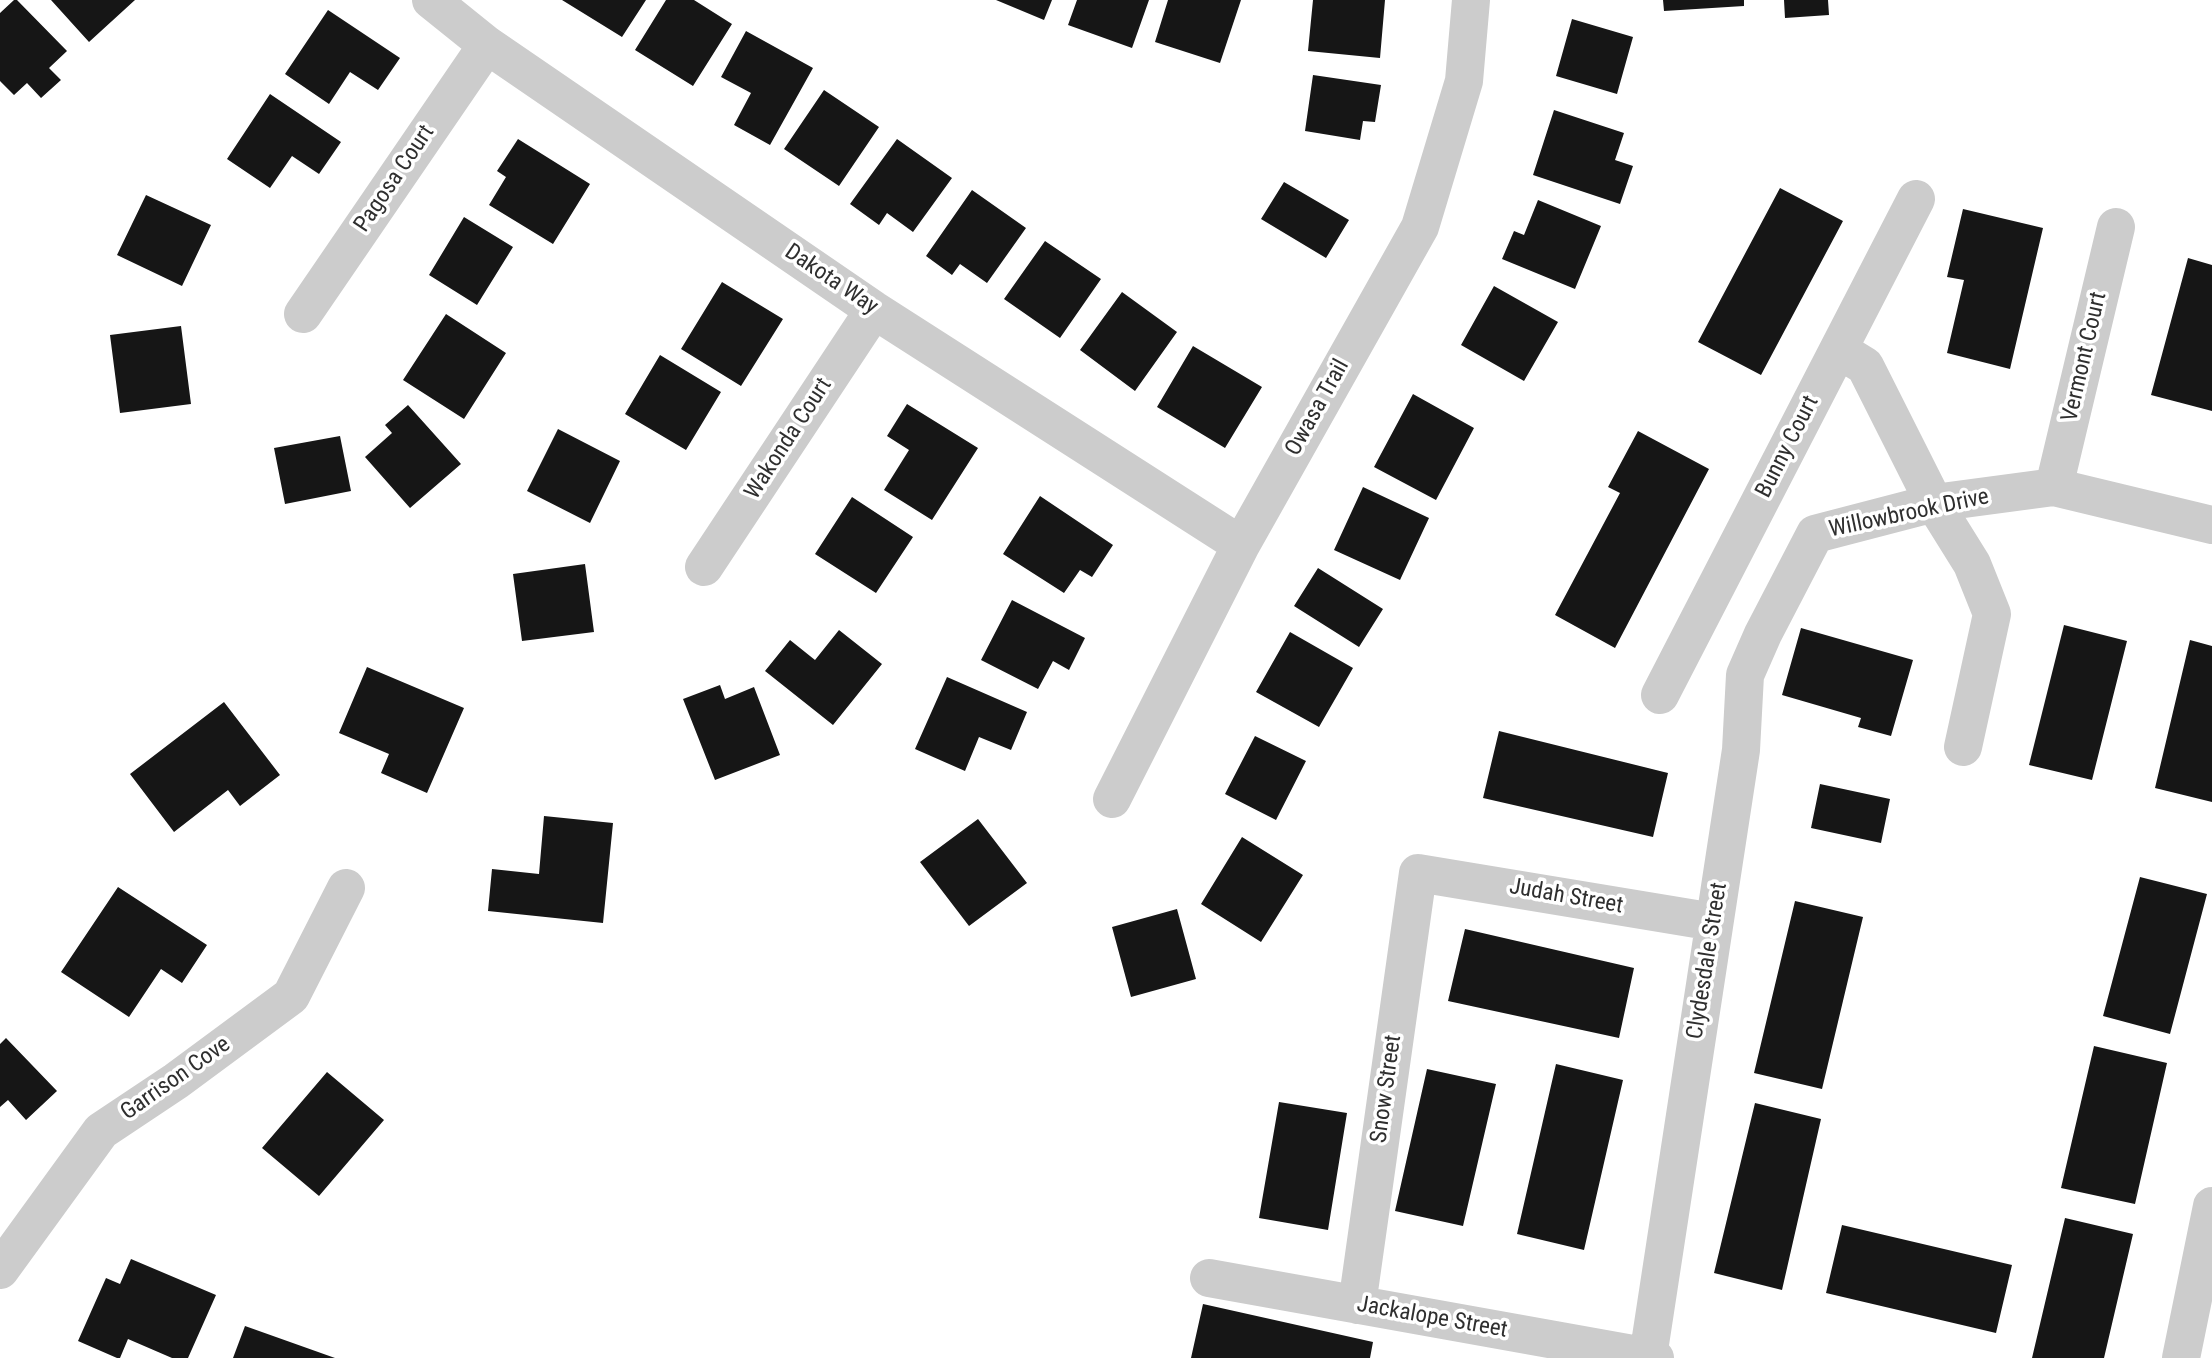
<!DOCTYPE html>
<html>
<head>
<meta charset="utf-8">
<style>
	body { margin:0 }
	canvas { display:block; background:#fff }
</style>
</head>
<body>
<canvas width="2212" height="1358"></canvas>
<script>
const context = document.querySelector('canvas').getContext('2d');
context.lineJoin = 'round';
function paint(path, color) { context.fillStyle = color; context.fill(path, 'evenodd'); }
const toPath = rows => new Path2D(rows.map(r => 'M' + r).join(''));
function trace(path, color, width, dash) { context.strokeStyle = color; context.lineWidth = width; context.lineCap = dash ? 'butt' : 'round'; context.setLineDash(dash || []); context.stroke(path); }
function label(font, color, halo, rows, align = 'center') {
  context.font = font + ' "Roboto Condensed",sans-serif'; context.lineWidth = 7; context.setLineDash([]); context.textBaseline = 'middle'; context.strokeStyle = halo; context.fillStyle = color; for (const [text, x, y, turn = 0] of rows) {
    context.save(); context.translate(x, y); context.rotate((+turn || 0) * Math.PI / 180); context.textAlign = isNaN(turn) ? turn : align; if (halo) context.strokeText(text, 0, 0); context.fillText(text, 0, 0); context.restore();
  }
}
const building = toPath([
	[14,0,17,0,67,51,49,68,61,80,41,98,27,83,14,95,0,81,0,13],
	[51,0,135,0,89,42],
	[562,0,646,0,622,37],
	[666,0,694,0,732,24,693,86,635,50],
	[996,0,1052,0,1044,20],
	[1077,0,1149,0,1132,48,1068,25],
	[1168,0,1241,0,1220,63,1155,42],
	[1313,0,1385,0,1380,58,1308,51],
	[1663,0,1744,0,1744,6,1664,11],
	[1784,0,1828,0,1829,15,1785,18],
	[328,10,400,58,378,90,350,72,329,104,285,74],
	[1572,19,1633,37,1617,94,1556,76],
	[746,31,813,68,770,145,734,125,751,93,721,77],
	[1313,75,1381,85,1375,122,1363,121,1360,140,1305,131],
	[824,90,879,127,839,186,784,149],
	[270,94,341,142,319,174,292,156,270,188,227,159],
	[1554,110,1624,133,1615,160,1633,166,1620,204,1533,175],
	[518,139,590,184,553,244,489,205,506,177,497,171],
	[897,139,952,178,913,232,887,213,879,225,850,204],
	[1284,182,1349,220,1326,258,1261,219],
	[1780,188,1843,221,1761,375,1698,342],
	[972,190,1026,228,987,283,960,264,952,275,926,256],
	[146,195,211,225,182,286,117,255],
	[1538,200,1601,226,1575,289,1502,259,1514,231,1524,235],
	[1963,209,2043,228,2010,369,1947,353,1964,280,1947,277],
	[464,217,513,247,477,305,429,275],
	[1045,241,1101,279,1060,338,1004,299],
	[2188,258,2212,265,2212,411,2151,395],
	[722,282,783,319,741,386,681,349],
	[1494,286,1558,322,1524,381,1461,345],
	[1122,292,1177,332,1135,391,1080,350],
	[446,314,506,353,464,419,403,380],
	[181,326,191,404,120,413,110,335],
	[1193,346,1262,387,1225,448,1157,407],
	[660,355,721,392,686,450,625,414],
	[1413,394,1474,428,1436,500,1374,467],
	[907,404,978,448,932,520,884,490,909,450,887,436],
	[408,405,461,464,410,508,365,457,392,433,385,425],
	[558,429,620,461,590,523,527,491],
	[1638,431,1709,469,1615,648,1555,615,1620,493,1608,487],
	[340,436,351,491,285,504,274,448],
	[1363,487,1429,518,1400,580,1334,550],
	[1040,496,1113,545,1092,577,1080,570,1064,593,1003,554],
	[852,497,913,537,876,593,815,554],
	[585,564,594,632,522,641,513,574],
	[1318,568,1383,609,1359,647,1294,606],
	[1012,600,1085,638,1069,670,1053,661,1038,689,981,660],
	[2064,625,2127,641,2092,780,2029,765],
	[1801,628,1913,660,1891,736,1858,727,1861,718,1782,695],
	[839,630,882,664,833,725,765,671,790,640,815,660],
	[1290,632,1353,668,1319,727,1256,692],
	[2190,640,2212,646,2212,802,2155,788],
	[367,667,464,708,427,793,381,773,389,754,339,733],
	[947,677,1027,712,1011,750,979,737,965,771,915,749],
	[720,685,725,699,754,687,780,755,715,780,683,699],
	[224,702,280,775,240,806,228,790,174,832,130,774],
	[1499,731,1668,773,1653,837,1483,798],
	[1255,736,1306,761,1276,820,1225,794],
	[1820,784,1890,799,1881,843,1811,828],
	[544,816,613,823,603,923,488,911,492,869,539,874],
	[978,819,1027,883,969,926,920,862],
	[1242,837,1303,875,1261,942,1201,904],
	[2140,877,2207,894,2170,1034,2103,1016],
	[118,887,207,945,182,983,161,969,129,1017,61,972],
	[1795,901,1863,917,1822,1089,1754,1073],
	[1177,909,1196,979,1131,997,1112,927],
	[1465,929,1634,968,1619,1038,1448,1001],
	[6,1038,57,1091,26,1120,8,1100,0,1107,0,1044],
	[2094,1046,2167,1063,2135,1204,2061,1188],
	[1556,1064,1623,1080,1584,1250,1517,1234],
	[1427,1069,1496,1084,1463,1226,1395,1211],
	[327,1072,384,1120,319,1196,262,1148],
	[1279,1102,1347,1113,1328,1230,1259,1218],
	[1755,1103,1821,1119,1782,1290,1714,1273],
	[2065,1218,2133,1234,2104,1358,2032,1358],
	[1842,1225,2012,1265,1996,1333,1826,1293],
	[131,1259,216,1295,188,1358,172,1358,128,1339,120,1358,117,1358,78,1341,106,1278,120,1284],
	[1203,1304,1373,1342,1370,1358,1191,1358],
	[245,1326,335,1358,233,1358]
]);
const street = toPath([
	[431,0,487,45,874,310,1241,545],
	[303,314,487,45],
	[1839,350,1865,366,1934,503,1972,564,1992,614,1963,747],
	[2054,487,2116,227],
	[704,567,874,310],
	[1660,695,1916,199],
	[1112,799,1241,545,1420,227,1464,81,1471,0],
	[0,1270,101,1131,176,1081,291,996,346,888],
	[1209,1278,1655,1358],
	[1357,1305,1418,873,1714,922],
	[1648,1357,1741,750,1745,675,1763,634,1815,534,1934,503,2054,487,2212,525],
	[2181,1358,2212,1206]
]);
const streetNames = [
	["Pagosa Court",395,179,-56],
	["Dakota Way",831,280,34],
	["Vermont Court",2085,357,-77],
	["Owasa Trail",1318,408,-61],
	["Wakonda Court",789,439,-57],
	["Bunny Court",1788,447,-63],
	["Willowbrook Drive",1909,514,-12],
	["Judah Street",1566,897,10],
	["Clydesdale Street",1708,961,-81],
	["Garrison Cove",176,1079,-35],
	["Snow Street",1387,1089,-82],
	["Jackalope Street",1432,1318,10]
];
paint(building, '#161616');
trace(street, '#ccc', 38);
label('23px', '#2f2f2f', '#fff', streetNames);
</script>
</body>
</html>
